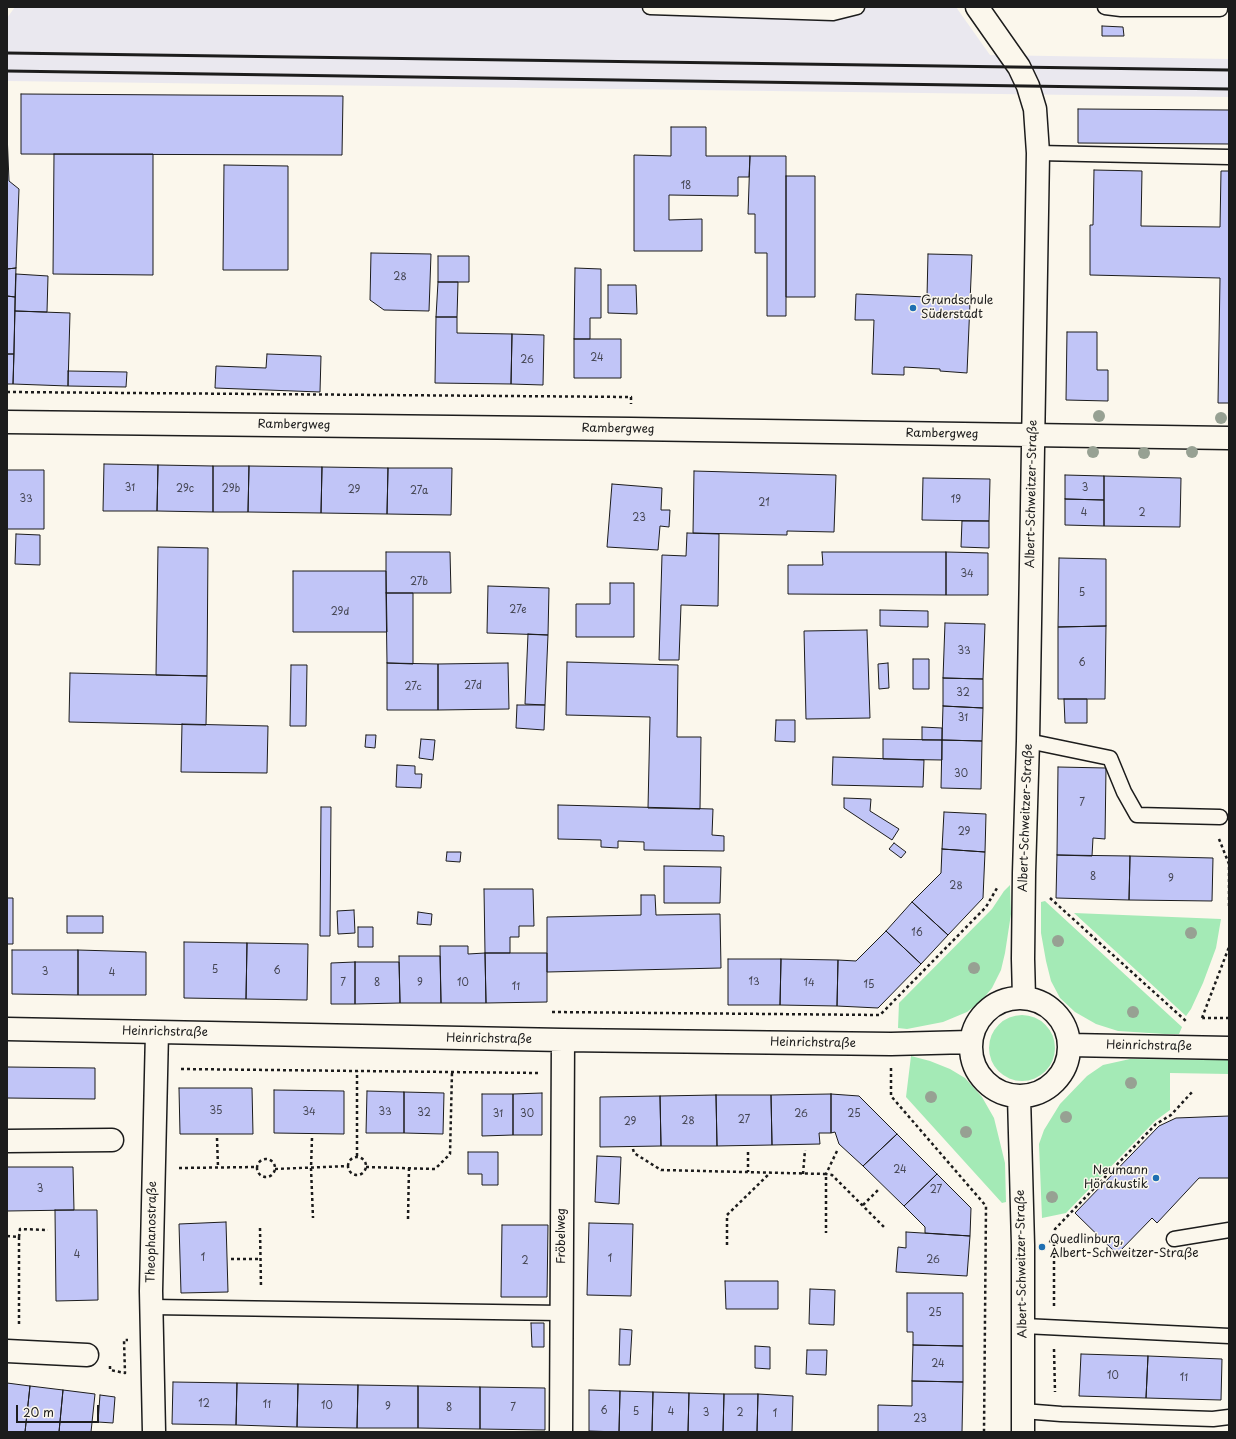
<!DOCTYPE html>
<html>
<head>
<meta charset="utf-8">
<style>
	body { margin:0 }
	#map { position:relative; width:1236px; height:1439px; overflow:hidden; background:#fbf7ec; font-family:"Playpen Sans",sans-serif }
	canvas { display:block }
	.frame { position:absolute; inset:0; border:8px solid #1c1c1c; pointer-events:none }
	.scale { position:absolute; left:16px; top:1405px; width:83px; height:18px; box-sizing:border-box; border:2px solid #1c1c1c; border-top:0; padding-left:5px; font-size:12px; line-height:14px; white-space:nowrap; color:#1c1c1c; -webkit-text-stroke:3px #fbf7ec; paint-order:stroke }
</style>
</head>
<body>
<div id="map">
<canvas width="1236" height="1439"></canvas>
<div class="frame"></div>
<div class="scale">20 m</div>
</div>
<script>
const context = document.querySelector('canvas').getContext('2d');
context.lineJoin = 'round';
function paint(path, color) { context.fillStyle = color; context.fill(path, 'evenodd'); }
const toPath = rows => new Path2D(rows.map(r => 'M' + r).join(''));
function trace(path, color, width, dash) { context.strokeStyle = color; context.lineWidth = width; context.lineCap = dash ? 'butt' : 'round'; context.setLineDash(dash || []); context.stroke(path); }
function label(font, color, halo, rows, align = 'center') {
  context.font = font + ' "Playpen Sans",sans-serif'; context.lineWidth = 3; context.setLineDash([]); context.textBaseline = 'middle'; context.strokeStyle = halo; context.fillStyle = color; for (const [text, x, y, turn = 0] of rows) {
    context.save(); context.translate(x, y); context.rotate((+turn || 0) * Math.PI / 180); context.textAlign = isNaN(turn) ? turn : align; if (halo) context.strokeText(text, 0, 0); context.fillText(text, 0, 0); context.restore();
  }
}
const built = toPath([
	[15,7,956,7,990,55,1229,59,1229,97,7,81,7,18]
]);
const green = toPath([
	[1010,885,1011,914,1005,953,1001,970,992,988,982,1000,967,1012,943,1022,907,1029,898,1028,899,1003,992,909,1004,891],
	[1045,901,1182,1027,1179,1034,1165,1034,1118,1031,1096,1024,1075,1012,1060,998,1051,981,1046,961,1041,933,1041,902],
	[1074,913,1221,919,1216,948,1203,983,1191,1009,1186,1016],
	'989 1048a33 33 0 1 1 66 0a33 33 0 1 1-66 0Z',
	[911,1056,930,1061,950,1069,965,1078,982,1097,994,1118,1005,1163,1006,1202,1002,1203,906,1097],
	[1130,1059,1229,1060,1229,1074,1170,1073,1170,1110,1155,1121,1066,1213,1042,1218,1039,1144,1044,1130,1060,1104,1087,1076,1103,1065]
]);
const building = toPath([
	[1102,26,1123,27,1124,36,1102,36,1102,26],
	[21,94,343,96,342,155,21,154,21,94],
	[1078,109,1229,110,1229,144,1078,143,1078,109],
	[671,127,706,127,706,156,750,156,749,177,738,177,738,196,669,195,669,220,702,219,702,251,634,251,634,155,671,156,671,127],
	[7,132,9,181,19,189,16,268,7,269,7,132],
	[54,154,153,154,153,275,53,274,54,154],
	[750,156,786,156,786,316,767,316,767,253,755,253,755,214,748,214,750,156],
	[224,165,288,166,288,270,223,270,224,165],
	[1094,170,1142,171,1141,226,1220,227,1221,171,1229,171,1229,403,1218,403,1220,278,1090,275,1090,225,1093,225,1094,170],
	[786,176,815,176,815,297,786,297,786,176],
	[371,253,431,254,429,311,384,310,370,300,371,253],
	[928,254,972,255,967,373,940,371,940,369,904,367,904,375,872,374,874,320,855,320,856,294,927,297,928,254],
	[438,256,469,256,469,282,438,282,438,256],
	[16,268,15,297,7,296,7,269,16,268],
	[575,268,601,269,601,318,590,318,590,339,574,339,575,268],
	[16,274,48,276,47,312,15,311,16,274],
	[438,282,458,282,457,317,436,317,438,282],
	[608,285,636,285,637,314,608,313,608,285],
	[7,296,15,297,14,354,7,354,7,296],
	[15,311,70,313,68,386,13,384,15,311],
	[436,317,457,317,457,333,512,334,511,384,435,383,436,317],
	[1067,332,1097,332,1097,370,1108,370,1108,401,1066,400,1067,332],
	[512,334,544,335,543,385,511,384,512,334],
	[574,339,621,339,621,378,574,378,574,339],
	[7,354,14,354,13,384,7,384,7,354],
	[267,354,321,356,320,392,215,388,216,366,266,368,267,354],
	[68,371,127,372,126,387,68,386,68,371],
	[104,464,158,465,157,511,103,511,104,464],
	[158,465,213,466,213,512,157,511,158,465],
	[213,466,249,466,248,512,213,512,213,466],
	[249,466,322,467,321,513,248,512,249,466],
	[322,467,388,468,387,514,321,513,322,467],
	[388,468,452,468,451,515,387,514,388,468],
	[7,470,44,470,44,529,7,529,7,470],
	[694,471,836,475,834,532,787,531,787,535,693,533,694,471],
	[1065,475,1104,476,1104,500,1065,499,1065,475],
	[1104,476,1181,478,1180,527,1104,526,1104,476],
	[923,478,990,479,989,521,922,520,923,478],
	[612,484,662,488,661,510,670,510,669,527,660,526,658,550,607,547,612,484],
	[1065,499,1104,500,1104,526,1065,525,1065,499],
	[962,521,989,521,989,548,961,547,962,521],
	[687,533,719,534,718,606,681,605,679,660,659,660,662,555,686,556,687,533],
	[16,534,40,535,40,565,15,564,16,534],
	[158,547,208,548,207,676,156,675,158,547],
	[386,552,450,552,451,593,386,593,386,552],
	[822,552,946,552,946,595,788,594,788,565,823,565,822,552],
	[946,552,988,553,988,595,946,595,946,552],
	[1059,558,1106,559,1106,626,1058,627,1059,558],
	[293,571,386,571,387,632,293,632,293,571],
	[610,583,634,583,634,637,576,637,576,604,610,604,610,583],
	[488,586,549,588,548,635,487,633,488,586],
	[386,593,413,593,413,664,387,663,386,593],
	[880,610,928,611,928,627,880,626,880,610],
	[945,623,985,624,983,679,943,678,945,623],
	[1106,626,1105,699,1058,699,1058,627,1106,626],
	[867,630,870,718,806,719,804,631,867,630],
	[528,634,548,635,545,705,525,704,528,634],
	[913,659,929,659,929,689,913,689,913,659],
	[567,662,678,665,677,737,701,737,700,809,648,808,650,717,566,715,567,662],
	[387,663,438,664,438,710,387,710,387,663],
	[508,663,509,709,438,710,438,664,508,663],
	[888,663,889,688,879,689,878,664,888,663],
	[291,665,307,665,306,726,290,726,291,665],
	[70,673,207,676,206,725,69,722,70,673],
	[943,678,983,679,983,708,943,706,943,678],
	[1064,699,1087,699,1087,723,1065,723,1064,699],
	[517,705,545,705,544,730,516,728,517,705],
	[943,706,983,708,982,741,942,740,943,706],
	[776,720,795,720,795,742,775,741,776,720],
	[182,724,268,726,267,773,181,772,182,724],
	[922,727,942,728,942,740,922,740,922,727],
	[366,735,376,735,375,748,365,747,366,735],
	[421,739,435,740,433,760,419,758,421,739],
	[883,739,942,740,942,760,883,759,883,739],
	[942,740,982,741,981,789,941,788,942,740],
	[833,757,924,760,923,787,832,785,833,757],
	[397,765,415,766,415,774,422,774,421,788,396,787,397,765],
	[1058,767,1106,768,1105,839,1093,838,1092,856,1057,855,1058,767],
	[844,798,871,799,870,811,899,829,892,840,844,808,844,798],
	[558,805,713,809,712,835,724,836,724,851,644,850,644,842,618,841,618,848,601,847,601,840,558,839,558,805],
	[321,807,331,807,330,936,320,936,321,807],
	[944,812,986,814,985,852,942,849,944,812],
	[894,843,906,852,901,858,889,849,894,843],
	[942,849,985,852,983,898,948,935,912,902,941,873,942,849],
	[447,852,461,852,460,862,446,861,447,852],
	[1057,855,1130,856,1129,900,1056,898,1057,855],
	[1130,856,1213,858,1212,901,1129,900,1130,856],
	[664,866,721,867,720,903,664,903,664,866],
	[484,889,533,889,534,926,519,926,519,937,510,937,510,953,485,953,484,889],
	[641,895,655,895,656,915,720,914,721,968,547,972,547,917,641,915,641,895],
	[7,898,13,898,13,944,7,944,7,898],
	[912,902,948,935,921,964,886,931,912,902],
	[354,910,355,933,338,934,337,911,354,910],
	[418,912,432,914,431,925,417,924,418,912],
	[67,916,103,916,103,933,67,933,67,916],
	[358,927,373,927,373,947,358,947,358,927],
	[886,931,921,964,878,1008,837,1006,838,960,856,961,886,931],
	[184,942,247,943,246,999,184,998,184,942],
	[247,943,308,944,307,1000,246,999,247,943],
	[440,946,468,946,468,954,485,953,486,1003,441,1003,440,946],
	[12,950,78,950,78,995,12,994,12,950],
	[78,950,146,952,146,995,78,995,78,950],
	[485,953,547,953,547,1002,486,1003,485,953],
	[399,956,440,956,441,1003,400,1003,399,956],
	[728,959,781,959,780,1005,728,1005,728,959],
	[781,959,838,960,837,1006,780,1005,781,959],
	[355,962,399,962,400,1003,355,1004,355,962],
	[355,962,355,1004,331,1004,331,963,355,962],
	[7,1067,95,1068,95,1099,7,1098,7,1067],
	[179,1088,252,1088,253,1134,180,1134,179,1088],
	[274,1090,344,1091,344,1134,274,1133,274,1090],
	[367,1091,404,1092,404,1133,366,1133,367,1091],
	[404,1092,444,1093,443,1134,404,1133,404,1092],
	[542,1093,542,1135,513,1135,513,1094,542,1093],
	[482,1094,513,1094,513,1135,482,1136,482,1094],
	[831,1094,859,1096,897,1134,863,1166,839,1144,835,1132,831,1133,831,1094],
	[831,1094,831,1133,819,1133,820,1144,772,1145,771,1095,831,1094],
	[716,1095,771,1095,772,1145,717,1146,716,1095],
	[716,1095,717,1146,661,1146,660,1096,716,1095],
	[660,1096,661,1146,600,1147,600,1097,660,1096],
	[1229,1116,1229,1178,1199,1178,1157,1223,1152,1218,1117,1254,1075,1213,1159,1126,1176,1118,1229,1116],
	[897,1134,937,1174,904,1206,863,1166,897,1134],
	[468,1152,498,1152,498,1185,482,1185,482,1174,468,1174,468,1152],
	[597,1156,621,1157,619,1204,595,1202,597,1156],
	[7,1167,73,1167,74,1210,7,1211,7,1167],
	[937,1174,971,1208,970,1236,925,1233,925,1227,904,1206,937,1174],
	[55,1210,97,1210,98,1300,56,1301,55,1210],
	[226,1222,228,1292,181,1293,179,1224,226,1222],
	[589,1223,633,1224,631,1296,587,1295,589,1223],
	[502,1225,548,1225,547,1297,501,1297,502,1225],
	[906,1232,970,1236,967,1276,896,1272,898,1247,906,1248,906,1232],
	[725,1281,778,1281,778,1309,726,1309,725,1281],
	[810,1289,835,1290,834,1325,809,1324,810,1289],
	[907,1293,963,1293,963,1346,913,1345,913,1332,907,1332,907,1293],
	[531,1323,544,1323,544,1347,532,1347,531,1323],
	[620,1329,632,1330,630,1365,619,1365,620,1329],
	[913,1345,963,1346,963,1382,912,1381,913,1345],
	[755,1346,770,1347,770,1369,755,1368,755,1346],
	[807,1350,827,1350,826,1375,806,1374,807,1350],
	[1081,1354,1148,1356,1146,1398,1079,1396,1081,1354],
	[1148,1356,1222,1359,1221,1400,1146,1398,1148,1356],
	[912,1381,963,1382,962,1432,878,1432,878,1405,912,1406,912,1381],
	[173,1382,237,1383,236,1425,172,1424,173,1382],
	[7,1383,30,1386,25,1432,7,1432,7,1383],
	[237,1383,298,1384,297,1427,236,1425,237,1383],
	[298,1384,358,1385,357,1428,297,1427,298,1384],
	[358,1385,418,1386,418,1428,357,1428,358,1385],
	[30,1386,63,1390,59,1432,25,1432,30,1386],
	[418,1386,480,1387,480,1429,418,1428,418,1386],
	[480,1387,545,1388,545,1430,480,1429,480,1387],
	[63,1390,95,1394,91,1432,59,1432,63,1390],
	[589,1390,620,1391,619,1432,589,1431,589,1390],
	[620,1391,653,1392,652,1432,619,1432,620,1391],
	[653,1392,689,1393,688,1432,652,1432,653,1392],
	[689,1393,724,1394,723,1432,688,1432,689,1393],
	[724,1394,758,1394,757,1432,723,1432,724,1394],
	[758,1394,793,1396,792,1432,757,1432,758,1394],
	[100,1395,115,1397,113,1423,98,1422,100,1395]
]);
const path = toPath([
	[7,392,631,397,631,404],
	[1219,839,1229,864,1229,906],
	[1050,898,1187,1022],
	[552,1012,880,1015,986,907,997,888],
	[1202,1018,1229,947],
	[1202,1018,1229,1018],
	[891,1068,891,1096,986,1206,984,1432],
	[181,1069,538,1073],
	[217,1138,218,1167],
	[312,1138,311,1168,313,1218],
	[633,1149,634,1153,661,1170,826,1174,826,1233],
	[837,1151,826,1174,832,1175,884,1227],
	[748,1152,748,1172],
	[357,1156,357,1071],
	'348 1166a9 9 0 1 1 18 0a9 9 0 1 1-18 0Z',
	'257 1168a9 9 0 1 1 18 0a9 9 0 1 1-18 0Z',
	[366,1167,435,1169,450,1154,452,1072],
	[179,1168,256,1167],
	[275,1169,347,1166],
	[803,1174,805,1150],
	[863,1205,879,1189],
	[408,1219,409,1167],
	[260,1228,261,1288],
	[7,1236,19,1237,19,1326],
	[19,1237,20,1229,48,1230],
	[1049,1241,1054,1242,1054,1306],
	[1054,1242,1055,1229,1156,1124,1171,1115,1193,1091],
	[727,1245,727,1215,770,1173],
	[231,1259,261,1259],
	[1054,1349,1055,1392],
	[110,1366,110,1370,125,1373,124,1340,128,1340]
]);
const lane = toPath([
	[650,7,833,13,857,7],
	[1105,7,1121,9,1220,9,1220,7],
	[1038,153,1229,157],
	[1028,741,1110,758,1124,792,1137,815,1220,817],
	[1174,1239,1229,1230],
	[152,1307,561,1313],
	[1024,1326,1229,1336],
	[1023,1411,1061,1414,1213,1419,1229,1417]
]);
const street = toPath([
	[977,7,1019,67,1028,86,1035,109,1038,153,1028,741,1024,873,1023,959,1024,998],
	[7,422,631,429,1229,438],
	'971 1047a49 49 0 1 1 98 0a49 49 0 1 1-98 0Z',
	[7,1029,563,1040,891,1044,970,1042],
	[1069,1045,1229,1048],
	[1019,1096,1023,1245,1023,1432],
	[7,1141,112,1140],
	[7,1351,87,1355],
	[154,1432,151,1291,157,1032],
	[561,1432,563,1040]
]);
const rail = toPath([
	[7,53,1229,70],
	[7,71,1229,89]
]);
const trees = [
	[1099,416],
	[1221,418],
	[1093,452],
	[1192,452],
	[1144,453],
	[1191,933],
	[1058,941],
	[974,968],
	[1133,1012],
	[1131,1083],
	[931,1097],
	[1066,1117],
	[966,1132],
	[1052,1197]
];
const markers = [
	[913,308,4,"#1f6fb2"],
	[1156,1178,4,"#1f6fb2"],
	[1042,1247,4,"#1f6fb2"]
];
const numberNames = [
	["18",686,186],
	["28",400,277],
	["24",597,358],
	["26",527,360],
	["31",130,488],
	["3",1085,488],
	["29c",185,489],
	["29b",231,489],
	["29",354,490],
	["27a",419,491],
	["33",26,499],
	["19",956,500],
	["21",764,503],
	["4",1084,513],
	["2",1142,513],
	["23",639,518],
	["34",967,574],
	["27b",419,582],
	["5",1082,593],
	["27e",518,610],
	["29d",340,612],
	["33",964,651],
	["6",1082,663],
	["27d",473,686],
	["27c",413,687],
	["32",963,693],
	["31",963,718],
	["30",961,774],
	["7",1082,803],
	["29",964,832],
	["8",1093,877],
	["9",1171,879],
	["28",956,886],
	["16",917,933],
	["5",215,970],
	["6",277,971],
	["3",45,972],
	["4",112,973],
	["13",754,982],
	["7",343,983],
	["8",377,983],
	["9",420,983],
	["10",463,983],
	["14",809,983],
	["15",869,985],
	["11",516,987],
	["35",216,1111],
	["34",309,1112],
	["33",385,1112],
	["32",424,1113],
	["31",498,1114],
	["30",527,1114],
	["26",801,1114],
	["25",854,1114],
	["27",744,1120],
	["28",688,1121],
	["29",630,1122],
	["24",900,1170],
	["3",40,1189],
	["27",936,1190],
	["4",77,1255],
	["1",203,1258],
	["1",610,1259],
	["26",933,1260],
	["2",525,1261],
	["25",935,1313],
	["24",938,1364],
	["10",1113,1376],
	["11",1184,1378],
	["12",204,1404],
	["11",267,1405],
	["10",327,1406],
	["9",388,1407],
	["8",449,1408],
	["7",513,1408],
	["6",604,1411],
	["5",636,1412],
	["4",671,1412],
	["3",706,1413],
	["2",740,1413],
	["1",775,1414],
	["23",920,1419]
];
const poiNames = [
	["Grundschule",921,301],
	["Süderstadt",921,315],
	["Neumann",1148,1171,"right"],
	["Hörakustik",1148,1185,"right"],
	["Quedlinburg,",1050,1240],
	["Albert-Schweitzer-Straße",1050,1254]
];
const streetNames = [
	["Rambergweg",294,425,1],
	["Rambergweg",618,429,1],
	["Rambergweg",942,434,1],
	["Albert-Schweitzer-Straße",1032,494,-89],
	["Albert-Schweitzer-Straße",1026,818,-88],
	["Heinrichstraße",165,1032,1],
	["Heinrichstraße",489,1039,1],
	["Heinrichstraße",813,1043,1],
	["Heinrichstraße",1149,1046,1],
	["Theophanostraße",152,1232,-89],
	["Fröbelweg",562,1236,-90],
	["Albert-Schweitzer-Straße",1022,1264,-91]
];
paint(built, '#eae8ef');
paint(green, '#a4eab6');
paint(building, '#c1c5f7');
trace(building, '#1c1c1c', 1);
trace(lane, '#1c1c1c', 17);
trace(street, '#1c1c1c', 25);
trace(path, '#1c1c1c', 2.5, [3, 3]);
trace(lane, '#fbf7ec', 14);
trace(street, '#fbf7ec', 22);
trace(rail, '#1c1c1c', 3);
context.fillStyle = '#97a193';
for (const [x, y] of trees) { context.beginPath(); context.arc(x, y, 6, 0, 2 * Math.PI); context.fill(); }
for (const [x, y, r, color] of markers) { const dot = new Path2D(); dot.arc(x, y, r, 0, 2 * Math.PI); context.fillStyle = color; context.fill(dot); trace(dot, '#fbf7ec', 1.5); }
label('10px', '#454653', null, numberNames);
label('12px', '#1c1c1c', '#fbf7ec', poiNames, 'left');
label('12px', '#1c1c1c', '#fbf7ec', streetNames);
</script>
</body>
</html>
